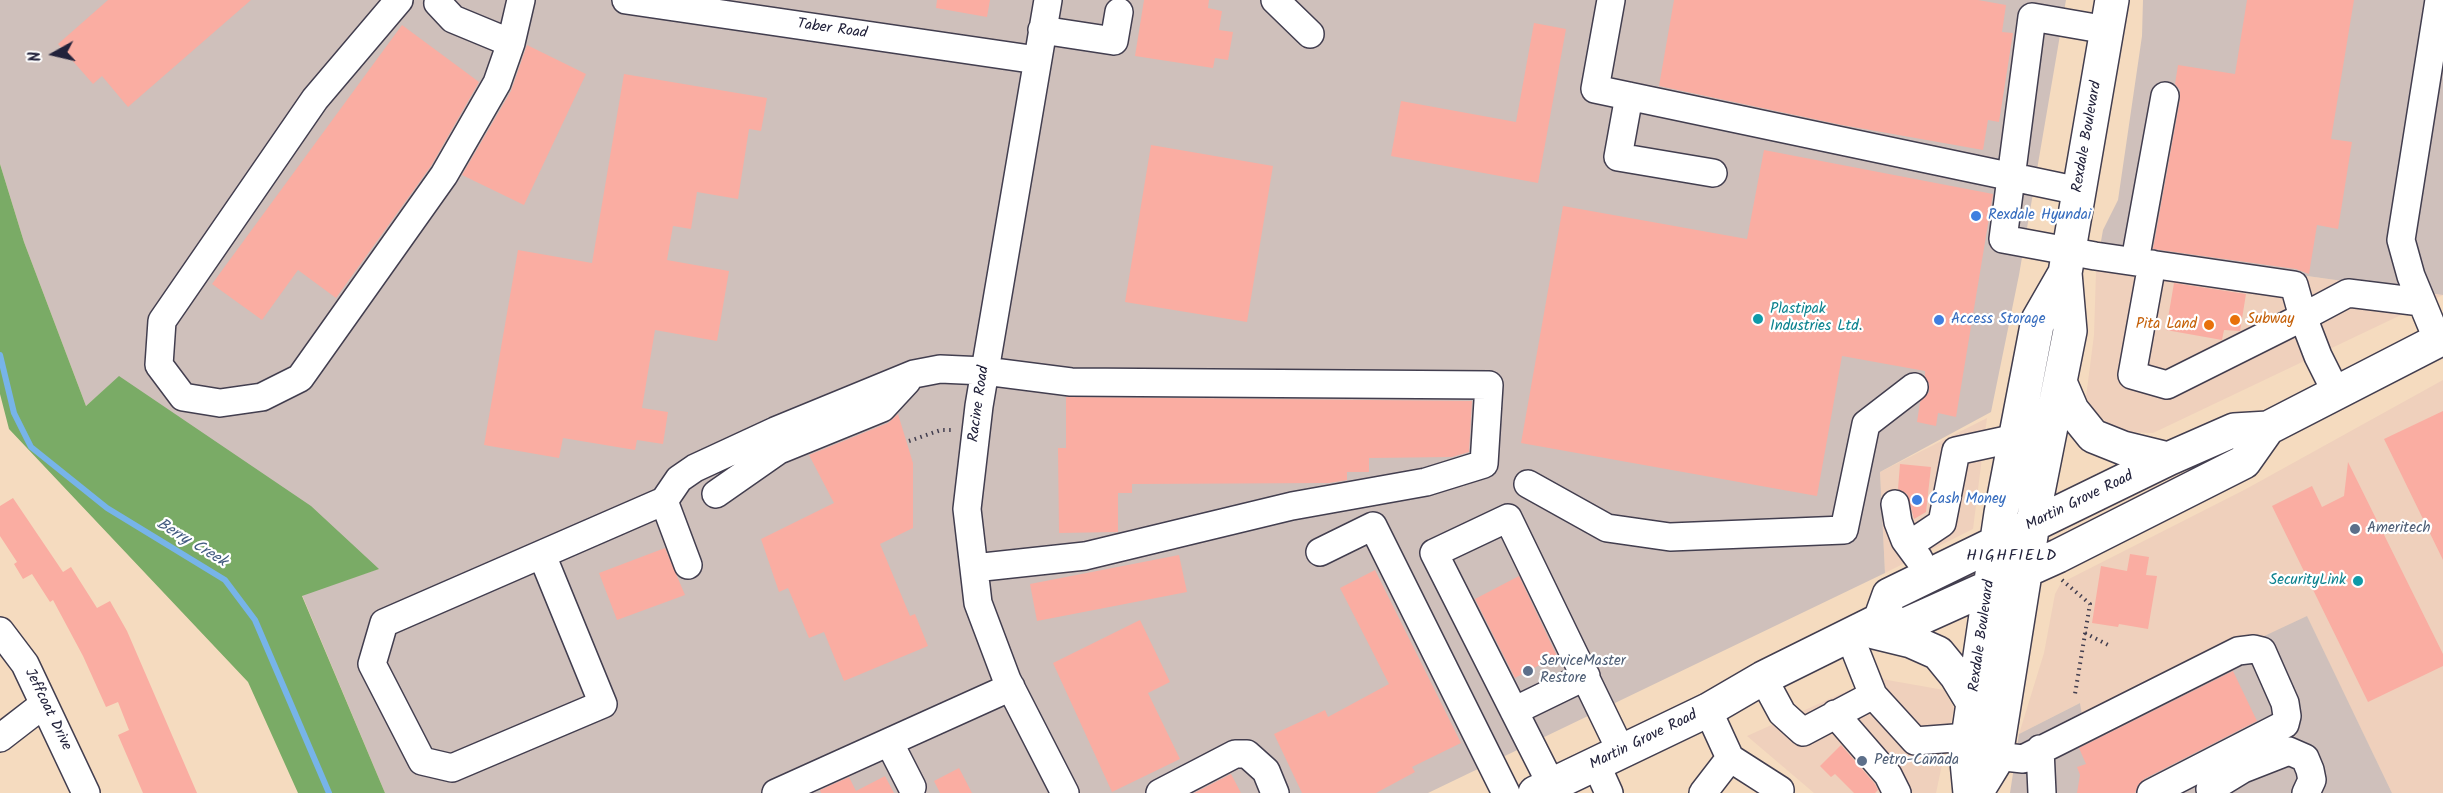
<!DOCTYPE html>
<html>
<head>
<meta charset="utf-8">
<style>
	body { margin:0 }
	#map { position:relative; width:2443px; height:793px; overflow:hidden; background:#f5dbbf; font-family:Kalam,sans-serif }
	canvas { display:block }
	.north { position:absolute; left:24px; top:24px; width:60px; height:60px; -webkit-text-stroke:4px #fff; paint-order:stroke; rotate:262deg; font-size:16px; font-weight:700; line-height:24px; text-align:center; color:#22223b }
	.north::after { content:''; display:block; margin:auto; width:21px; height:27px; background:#22223b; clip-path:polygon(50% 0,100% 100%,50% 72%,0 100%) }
</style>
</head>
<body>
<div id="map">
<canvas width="2443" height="793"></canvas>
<div class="north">N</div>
</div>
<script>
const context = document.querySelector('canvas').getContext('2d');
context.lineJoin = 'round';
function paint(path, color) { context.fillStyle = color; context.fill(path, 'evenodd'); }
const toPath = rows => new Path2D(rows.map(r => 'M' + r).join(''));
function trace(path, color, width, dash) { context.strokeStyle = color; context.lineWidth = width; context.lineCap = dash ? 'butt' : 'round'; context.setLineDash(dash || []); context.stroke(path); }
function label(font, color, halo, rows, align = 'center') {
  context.font = font + ' Kalam,sans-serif'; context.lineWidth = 4.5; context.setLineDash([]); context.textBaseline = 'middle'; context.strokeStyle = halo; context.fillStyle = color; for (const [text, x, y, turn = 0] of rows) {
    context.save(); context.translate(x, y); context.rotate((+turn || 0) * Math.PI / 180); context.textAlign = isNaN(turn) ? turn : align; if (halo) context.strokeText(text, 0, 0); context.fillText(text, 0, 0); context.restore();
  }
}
const built = toPath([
	[2100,247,2443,295,2153,433,2121,432,2097,415,2086,397,2094,335,2096,272],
	[2443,380,2443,793,2392,793,2307,617,2083,721,2080,703,2019,734,2044,653,2055,594,2061,583,2246,489],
	[1987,418,1973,529,1885,573,1880,472],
	[1876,678,1944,690,1954,708,1936,793,1814,793,1747,736]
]);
const industrial = toPath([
	[0,0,2066,0,2019,275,1991,412,1880,472,1885,573,1428,793,385,793,302,595,378,569,119,377,86,406,24,242,0,164],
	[2143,0,2443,0,2443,295,2100,247,2103,230,2118,200,2142,36],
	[2307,616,2392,793,2010,793,2019,734,2080,703,2083,721]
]);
const forest = toPath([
	[0,164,24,242,86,406,119,376,311,506,379,569,302,596,385,793,298,793,248,682,9,429,0,394]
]);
const stream = toPath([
	[0,355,14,413,31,447,107,508,225,580,255,620,329,793]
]);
const building = toPath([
	[108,0,251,0,128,107,102,76,93,84,58,44],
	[937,0,990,0,987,17,936,8],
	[1144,0,1209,0,1208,8,1222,11,1219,30,1233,32,1228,60,1215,58,1213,68,1135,56],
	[1674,0,1978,0,2006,5,2002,32,2013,33,1999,122,1988,120,1983,150,1842,125,1659,86],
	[2247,0,2354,0,2331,139,2352,142,2338,229,2317,225,2309,274,2296,269,2153,249,2180,99,2180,90,2175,84,2178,65,2235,74],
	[1534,23,1566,29,1538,183,1391,156,1401,101,1516,122],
	[402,25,479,82,431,166,336,298,298,270,262,320,212,284],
	[527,45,586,74,524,205,462,175,511,91],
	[624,74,767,98,761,131,749,129,738,199,697,192,691,229,673,226,667,260,729,271,717,341,655,330,642,408,668,412,663,444,637,440,635,450,563,438,559,458,484,445,518,250,592,263],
	[1151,145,1273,166,1247,322,1125,302],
	[1764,150,1993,194,1956,417,1938,413,1936,426,1917,422,1920,402,1929,392,1929,384,1925,376,1925,371,1842,356,1817,496,1521,443,1563,206,1747,239],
	[2174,283,2246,294,2240,331,2224,330,2222,340,2166,330],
	[1066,397,1472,401,1469,452,1452,457,1369,458,1369,472,1347,472,1347,480,1329,483,1132,484,1132,493,1118,493,1118,532,1059,533,1058,448,1066,448],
	[2443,411,2443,560,2384,439],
	[898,414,913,463,913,528,880,544,910,616,915,614,928,646,844,681,824,632,809,638,788,588,779,592,761,539,834,503,809,455,888,423],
	[2348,462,2443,654,2443,666,2368,702,2272,506,2312,486,2322,507,2344,496],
	[1900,464,1931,467,1926,512,1914,519,1907,494,1898,489],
	[13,498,63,572,71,567,97,608,110,601,127,631,197,793,143,793,118,735,129,730,118,702,106,707,83,656,53,600,50,602,32,574,23,579,14,564,17,562,0,536,0,506],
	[665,548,685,595,617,620,599,573],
	[2130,554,2149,557,2146,575,2157,576,2148,629,2119,624,2118,627,2092,623,2101,566,2127,571],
	[1179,555,1187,592,1037,621,1030,584],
	[1375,570,1461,743,1412,767,1415,772,1376,793,1302,793,1274,734,1325,710,1328,717,1389,684,1340,588],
	[1519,576,1557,656,1515,678,1475,599],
	[1140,620,1170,682,1148,693,1180,759,1112,792,1053,663],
	[2233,671,2257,721,2144,779,2138,785,2135,793,2077,793,2080,775,2077,767,2086,764,2079,748],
	[1841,745,1875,784,1878,790,1875,793,1854,793,1835,774,1831,777,1820,766],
	[959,768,972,793,940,793,934,781],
	[1231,774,1241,793,1194,793],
	[885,776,894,793,821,793,820,790,849,777,856,791]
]);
const path = toPath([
	[909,441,941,430,954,430],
	[2062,580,2090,604,2075,694],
	[2085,633,2108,645]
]);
const minor = toPath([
	[399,0,315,99,162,321,159,365,183,397,220,403,262,397,300,378,444,175,497,83,511,43,521,0],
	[439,0,438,3,453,19,511,43],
	[626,0,1037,60],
	[1048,0,979,406,967,509,978,603,1007,680,1065,793],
	[1275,0,1310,34],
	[1611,0,1595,89,2079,191],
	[1042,30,1114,41,1119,12],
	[2107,30,2032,17,2003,239,2095,256,2294,285,2303,317,2348,293,2421,302],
	[1629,96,1618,157,1713,173],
	[2135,261,2165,96],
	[2152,264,2132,375,2167,385,2303,317,2318,356,2336,392],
	[2438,341,2411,276,2401,240,2439,0],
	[1528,484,1607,528,1670,537,1844,530,1866,424,1914,387],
	[716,494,779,450,882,408,907,381],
	[664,501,688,565],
	[1895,504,1898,522,1905,540,1919,559],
	[1909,545,1942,523,1956,451,2016,438],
	[1320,552,1373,526,1506,793],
	[542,555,603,704,452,768,422,761,372,664,384,623,664,501,679,479,695,468,775,431,914,374,940,369,985,371,1071,382,1489,385,1484,464,1426,482,1292,506,1085,556,974,568],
	[0,631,25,664,86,793],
	[1850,637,1873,695,1915,741,1968,737],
	[1763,678,1782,713,1803,732,1873,695],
	[1514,711,1586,676],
	[1835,714,1888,775,1897,793],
	[0,738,44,704],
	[889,742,912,787],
	[2040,749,2042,793],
	[1996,756,2023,759,2238,651,2254,649,2262,651,2285,703,2287,716,2285,724,2151,793],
	[1730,758,1780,790],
	[1596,764,1609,793],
	[1551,784,1434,553,1508,518,1622,753],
	[2210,789,2243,769,2289,751,2305,758,2310,770,2312,780,2306,793],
	[776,793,1011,687],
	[1160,793,1235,754,1247,754,1266,771,1275,793],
	[1703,793,1730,758,1708,710]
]);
const major = toPath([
	[2060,382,2072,410,2093,436,2123,448,2168,459],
	[1880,620,1889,595,2168,459,2234,430,2268,428,2443,338],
	[1874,632,1911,641,1938,653,1956,675,1973,703],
	[1535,793,1708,710,1763,678,1880,620,1905,625,2058,556,2244,462,2268,428],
	[1970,793,1966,751,2001,513,2038,320,2065,273],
	[1976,793,1995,762,2038,492,2070,331,2065,273,2112,0]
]);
const markers = [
	[1976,216,6,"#3f7fe0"],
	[1758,319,6,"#0f9aa8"],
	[1939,320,6,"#3f7fe0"],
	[2235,320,6,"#e8710a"],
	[2209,325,6,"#e8710a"],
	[1917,500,6,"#3f7fe0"],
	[2355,529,6,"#5c6f8a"],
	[2358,581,6,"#0f9aa8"],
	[1528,671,6,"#5c6f8a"],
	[1862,761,6,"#5c6f8a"]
];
const streetNames = [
	["Taber Road",832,30,8],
	["Rexdale Boulevard",2088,137,-80],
	["Racine Road",980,404,-82],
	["Martin Grove Road",2080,502,-26],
	["Rexdale Boulevard",1983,636,-82],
	["Jeffcoat Drive",47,710,64],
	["Martin Grove Road",1644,741,-26]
];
const shopNames = [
	["Rexdale Hyundai",1988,216],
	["Access Storage",1951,320],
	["Cash Money",1929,500]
];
const cultureNames = [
	["Plastipak",1770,310],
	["Industries Ltd.",1770,327],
	["SecurityLink",2346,581,"right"]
];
const foodNames = [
	["Subway",2247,320],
	["Pita Land",2197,325,"right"]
];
const serviceNames = [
	["Ameritech",2367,529],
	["ServiceMaster",1540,662],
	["Restore",1540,679],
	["Petro-Canada",1874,761]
];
const waterNames = [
	["Berry Creek",191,544,31]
];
const neighbourhoodNames = [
	["HIGHFIELD",2012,557]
];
paint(built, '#efd0bc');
paint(industrial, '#cfc0bb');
paint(forest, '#7aab66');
trace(stream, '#77b4e9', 6);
paint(building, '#faada2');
trace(minor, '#423e4f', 30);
trace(major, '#423e4f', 36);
trace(path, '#423e4f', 4, [1.5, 4.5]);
trace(minor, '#fff', 27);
trace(major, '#fff', 33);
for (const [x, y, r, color] of markers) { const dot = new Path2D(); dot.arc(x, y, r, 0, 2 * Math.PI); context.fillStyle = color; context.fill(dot); trace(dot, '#fff', 2); }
label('15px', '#22223b', '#fff', streetNames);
label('15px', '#366cbe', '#fff', shopNames, 'left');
label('15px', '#0d838f', '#fff', cultureNames, 'left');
label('15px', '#c56008', '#fff', foodNames, 'left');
label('15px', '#4e5e75', '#fff', serviceNames, 'left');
label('italic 16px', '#445c81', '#fff', waterNames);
context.letterSpacing = '1.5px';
label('16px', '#22223b', '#fff', neighbourhoodNames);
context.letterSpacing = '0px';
</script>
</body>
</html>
